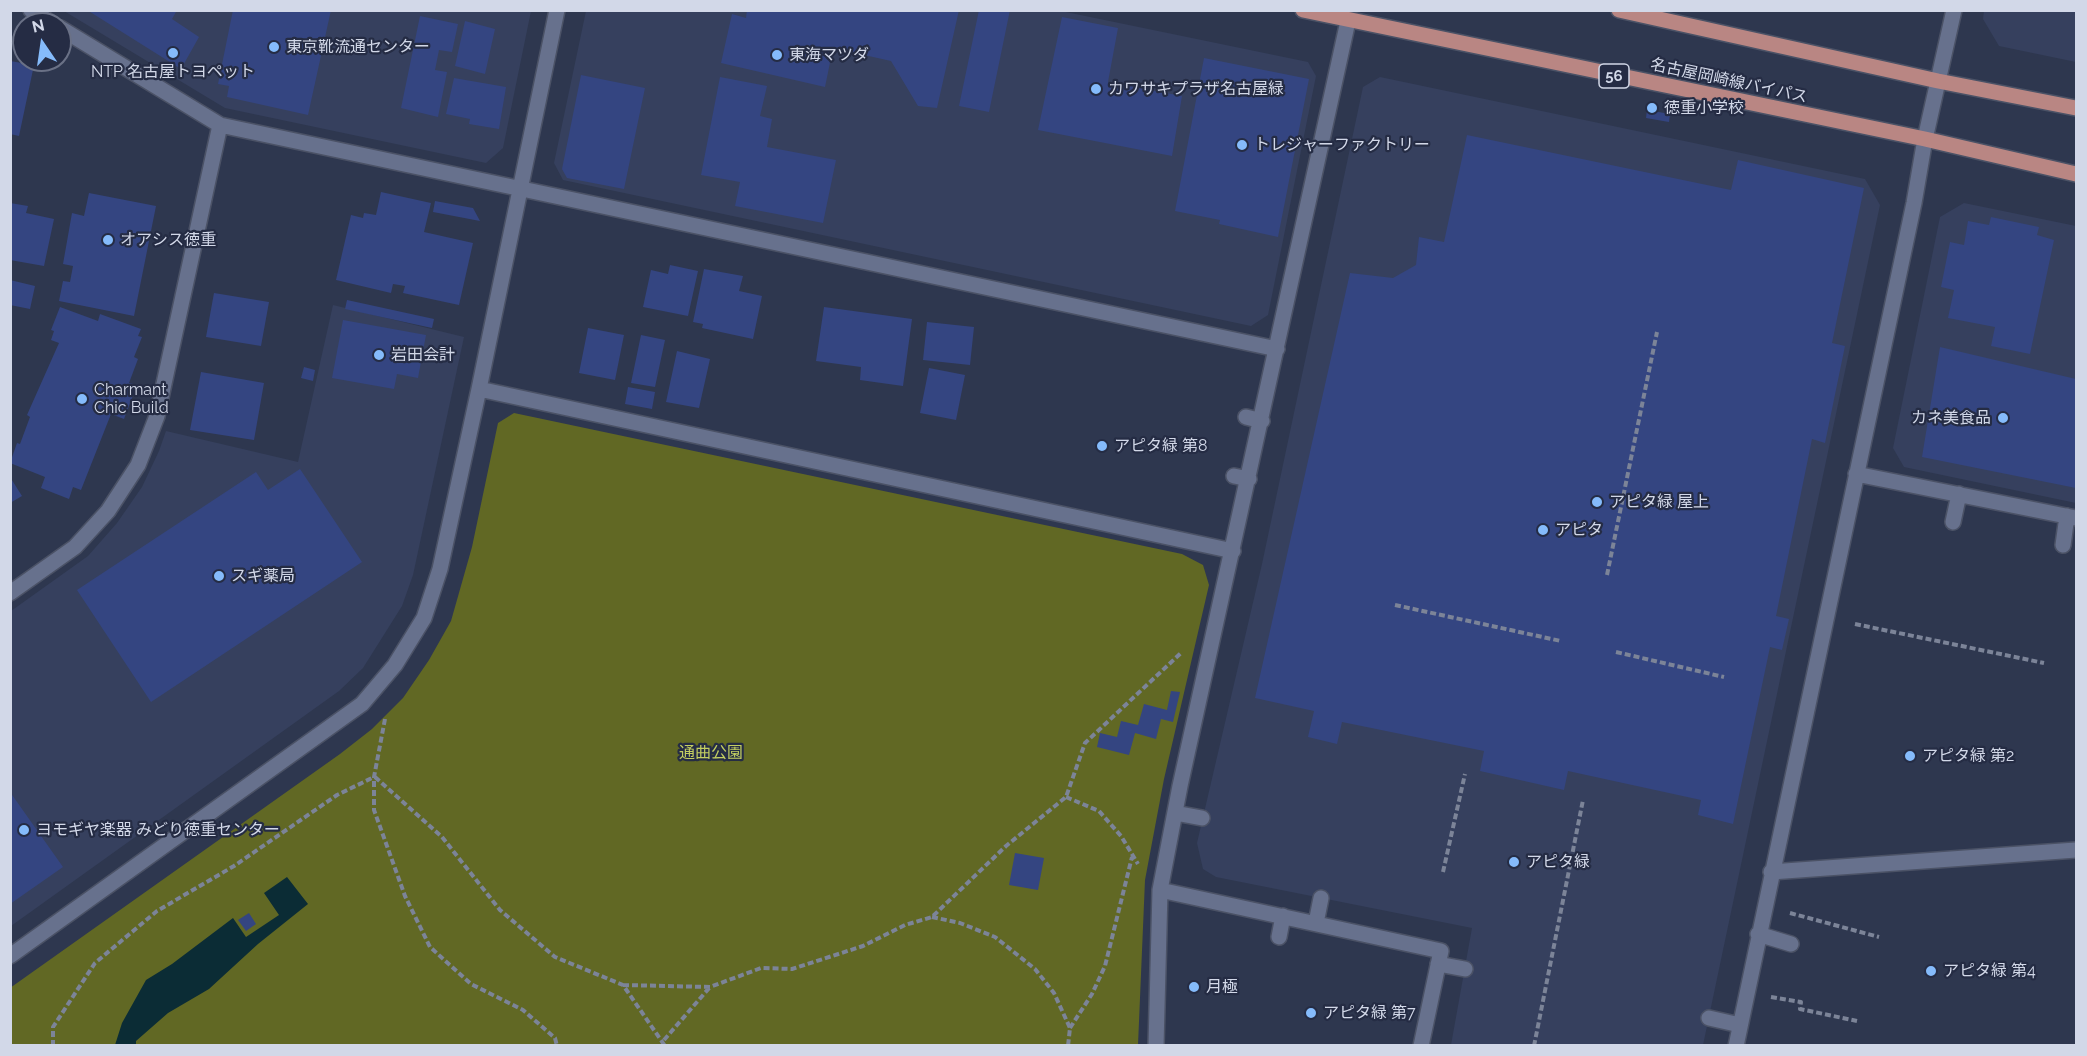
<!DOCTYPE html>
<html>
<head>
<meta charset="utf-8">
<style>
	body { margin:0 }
	#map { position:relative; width:2087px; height:1056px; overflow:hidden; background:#2e374f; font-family:Raleway,sans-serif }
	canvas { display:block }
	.frame { position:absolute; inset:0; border:12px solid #d2d8e8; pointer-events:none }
	.north { position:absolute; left:12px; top:12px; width:60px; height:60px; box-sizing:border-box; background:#252c44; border:2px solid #6a7186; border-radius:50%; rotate:347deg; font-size:16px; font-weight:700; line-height:24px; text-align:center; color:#d2d8e8 }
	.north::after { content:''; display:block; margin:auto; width:21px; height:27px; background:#85bbfb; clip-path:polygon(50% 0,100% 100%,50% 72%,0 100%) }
</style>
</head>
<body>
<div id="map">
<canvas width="2087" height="1056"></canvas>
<div class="frame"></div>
<div class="north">N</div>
</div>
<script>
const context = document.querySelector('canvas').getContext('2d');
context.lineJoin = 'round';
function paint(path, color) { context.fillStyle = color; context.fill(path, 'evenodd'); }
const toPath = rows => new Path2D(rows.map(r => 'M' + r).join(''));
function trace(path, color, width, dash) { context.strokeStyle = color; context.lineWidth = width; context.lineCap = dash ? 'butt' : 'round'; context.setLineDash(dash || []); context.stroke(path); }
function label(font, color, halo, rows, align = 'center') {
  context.font = font + ' Raleway,"Noto Sans JP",sans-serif'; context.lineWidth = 4.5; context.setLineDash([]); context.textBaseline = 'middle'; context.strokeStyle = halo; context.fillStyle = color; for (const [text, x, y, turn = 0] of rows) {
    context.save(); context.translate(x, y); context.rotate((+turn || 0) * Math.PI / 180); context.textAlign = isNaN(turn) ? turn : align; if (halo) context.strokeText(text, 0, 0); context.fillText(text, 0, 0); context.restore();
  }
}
const built = toPath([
	[64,11,531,11,503,148,486,163,225,108],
	[586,11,1061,11,1308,62,1316,76,1268,315,1251,326,563,180,554,163],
	[1984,11,2076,11,2076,62,1999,46,1983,19],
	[1380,77,1865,179,1880,205,1703,1045,1451,1045,1472,928,1216,877,1203,869,1197,843,1262,564,1363,87],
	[1964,203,2076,226,2076,503,1904,467,1893,448,1940,217],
	[333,305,464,337,413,575,402,606,363,668,339,691,11,926,11,611,88,556,117,523,142,487,159,451,166,431,298,462]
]);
const green = toPath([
	[514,413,1182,554,1203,565,1209,585,1164,779,1145,880,1138,1045,11,1045,10,988,340,754,372,729,403,698,429,660,451,621,472,547,498,423]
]);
const water = toPath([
	[287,877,308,904,258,944,209,989,168,1013,136,1041,136,1045,115,1045,122,1023,146,980,172,964,233,918,246,937,279,915,264,893]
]);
const building = toPath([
	[87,10,177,10,172,19,199,37,181,69],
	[233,10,331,10,308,115,227,97,229,86,218,84],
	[747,10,959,10,937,108,918,106,891,61,833,48,825,87,721,63,732,14,746,18],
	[979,10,1010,10,989,112,959,106],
	[420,16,458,24,452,52,439,50,435,70,447,72,438,117,401,108],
	[1062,17,1118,28,1108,82,1182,96,1172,156,1038,130],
	[465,21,495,29,485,74,455,66],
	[1204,58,1309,79,1278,237,1219,224,1220,220,1175,211],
	[10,61,34,65,19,136,10,134],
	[581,75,645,88,624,189,567,178,562,169],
	[720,77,767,86,760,116,772,119,767,147,836,160,823,223,735,206,740,182,701,175],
	[454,78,506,87,499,129,469,124,470,119,446,114],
	[1647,110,1670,114,1669,122,1646,118],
	[1467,135,1731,190,1738,160,1864,188,1832,343,1845,346,1825,443,1812,439,1776,616,1789,619,1782,650,1770,647,1733,824,1698,815,1701,800,1568,771,1564,790,1480,771,1484,751,1342,722,1337,744,1308,737,1314,711,1255,698,1350,273,1393,278,1416,265,1419,237,1444,242],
	[381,192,431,203,424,232,473,243,459,305,403,293,405,286,393,284,391,293,336,280,351,215,363,218,364,213,376,215],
	[89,193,156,206,134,316,59,301,63,281,70,282,73,266,63,264,72,213,84,216],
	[435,201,473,208,480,221,433,212],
	[10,203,28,206,26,213,54,219,44,266,10,260],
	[1991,217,2039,227,2037,235,2054,240,2030,354,1991,346,1995,327,1948,318,1954,290,1941,287,1950,242,1964,245,1968,221,1989,225],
	[670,265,698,271,688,316,643,307,651,270,668,274],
	[704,269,743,276,739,291,762,296,753,339,702,328,703,324,693,322],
	[10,280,35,286,30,309,10,305],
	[214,293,269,302,261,346,206,337],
	[347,300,434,319,432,328,345,309],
	[60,307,98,321,100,314,141,329,138,336,142,337,134,357,138,359,129,383,137,385,124,419,111,414,81,490,73,487,69,499,41,488,45,477,10,463,17,443,20,444,30,417,27,415,59,343,51,340,54,331,51,330],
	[824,307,912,319,903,386,860,380,861,367,816,361],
	[343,320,426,335,418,378,397,374,394,389,332,378],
	[927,322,974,327,970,365,923,360],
	[588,328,624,335,615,380,579,373],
	[641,335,665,340,655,387,631,383],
	[1940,347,2076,379,2076,488,1922,457],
	[677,351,710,359,699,408,666,402],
	[304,367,315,370,313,381,301,378],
	[929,368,965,375,956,420,920,413],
	[201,372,264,383,254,440,190,430],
	[628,387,655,392,652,409,625,404],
	[300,469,362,562,151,702,77,590,256,472,268,490],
	[10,477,22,496,10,503],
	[1171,691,1180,692,1173,722,1161,719,1156,739,1135,733,1129,755,1097,747,1100,733,1117,737,1121,721,1138,725,1144,704,1167,710],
	[10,792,63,867,10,904],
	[1015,853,1044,858,1038,890,1009,885],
	[249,913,256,924,246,931,238,920]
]);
const path = toPath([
	[1607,575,1657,332],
	[1395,605,1561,641],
	[1855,624,2044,663],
	[1616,652,1724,677],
	[385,719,374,777,374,810,405,896,430,947,471,984,523,1010,555,1038,557,1046],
	[375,777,442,837,500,910,555,957,623,985,665,1046],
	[1066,797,1099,811,1121,836,1138,864],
	[1443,872,1465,774],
	[1790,913,1879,937],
	[932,917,960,923,995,937,1035,969,1054,993,1070,1028,1068,1046],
	[623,985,710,987,761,968,792,969,863,946,905,925,932,917,1006,846,1066,797,1085,743,1182,652],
	[1771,997,1801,1002,1800,1009,1857,1021],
	[1070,1028,1092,994,1105,966,1132,857],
	[664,1040,710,987],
	[53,1046,53,1027,95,963,157,911,234,866,337,795,374,777],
	[1534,1046,1583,800]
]);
const minor = toPath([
	[31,10,53,24],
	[1348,21,1180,786,1160,890,1441,951,1421,1046],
	[60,28,220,125,1277,349],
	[479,389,1233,551],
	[1246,417,1262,421],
	[1856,474,2076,518],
	[1234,476,1249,479],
	[1953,522,1959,494],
	[2063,545,2067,516],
	[10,593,75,547,108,511,138,465,157,416,220,125],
	[1175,813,1202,818],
	[1771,872,2076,850],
	[1316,923,1321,898],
	[1758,934,1791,944],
	[1279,937,1283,916],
	[10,956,362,704,395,665,424,618,440,569,479,389,557,10],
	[1438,964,1465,969],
	[1709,1018,1740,1025],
	[1156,1046,1160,890],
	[1736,1046,1914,203,1925,139,1954,10]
]);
const major = toPath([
	[1303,10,1925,139,2076,174],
	[1619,10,1938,81,2076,108]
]);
const markers = [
	[274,47,6,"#85bbfb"],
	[173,53,6,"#85bbfb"],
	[777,55,6,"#85bbfb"],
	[1096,89,6,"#85bbfb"],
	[1652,108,6,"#85bbfb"],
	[1242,145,6,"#85bbfb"],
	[108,240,6,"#85bbfb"],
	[379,355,6,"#85bbfb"],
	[82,399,6,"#85bbfb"],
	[2003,418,6,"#85bbfb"],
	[1102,446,6,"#85bbfb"],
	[1597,502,6,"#85bbfb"],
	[1543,530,6,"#85bbfb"],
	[219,576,6,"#85bbfb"],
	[1910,756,6,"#85bbfb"],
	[24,830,6,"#85bbfb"],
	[1514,862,6,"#85bbfb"],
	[1931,971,6,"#85bbfb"],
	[1194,987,6,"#85bbfb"],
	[1311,1013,6,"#85bbfb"]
];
const shields = [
	[1614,76,30]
];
const shieldNames = [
	["56",1614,76]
];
const poiNames = [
	["東京靴流通センター",286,47],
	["東海マツダ",789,55],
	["NTP 名古屋トヨペット",173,72,"center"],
	["カワサキプラザ名古屋緑",1108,89],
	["徳重小学校",1664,108],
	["トレジャーファクトリー",1254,145],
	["オアシス徳重",120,240],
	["岩田会計",391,355],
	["Charmant",94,390],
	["Chic Build",94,408],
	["カネ美食品",1991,418,"right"],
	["アピタ緑 第8",1114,446],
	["アピタ緑 屋上",1609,502],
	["アピタ",1555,530],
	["スギ薬局",231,576],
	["アピタ緑 第2",1922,756],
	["ヨモギヤ楽器 みどり徳重センター",36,830],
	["アピタ緑",1526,862],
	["アピタ緑 第4",1943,971],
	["月極",1206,987],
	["アピタ緑 第7",1323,1013]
];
const streetNames = [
	["名古屋岡崎線バイパス",1729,81,12]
];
const parkNames = [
	["通曲公園",711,753]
];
paint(built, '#36405e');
paint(green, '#616824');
paint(water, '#0b2c35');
paint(building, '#344581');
trace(minor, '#4b5266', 18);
trace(major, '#4b5266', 18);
trace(path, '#7c8498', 4, [6, 3]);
trace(minor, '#67718d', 15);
trace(major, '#b98683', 15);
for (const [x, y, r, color] of markers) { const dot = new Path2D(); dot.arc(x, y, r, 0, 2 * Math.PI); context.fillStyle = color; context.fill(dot); trace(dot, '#252c44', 2); }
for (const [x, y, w] of shields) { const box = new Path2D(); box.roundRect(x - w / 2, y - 12, w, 24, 4.5); context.fillStyle = '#252c44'; context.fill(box); trace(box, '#d2d8e8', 1.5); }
label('bold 15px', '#d2d8e8', null, shieldNames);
label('16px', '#d2d8e8', '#252c44', poiNames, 'left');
label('16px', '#d2d8e8', '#252c44', streetNames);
label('16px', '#c3ce61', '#252c44', parkNames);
</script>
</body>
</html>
